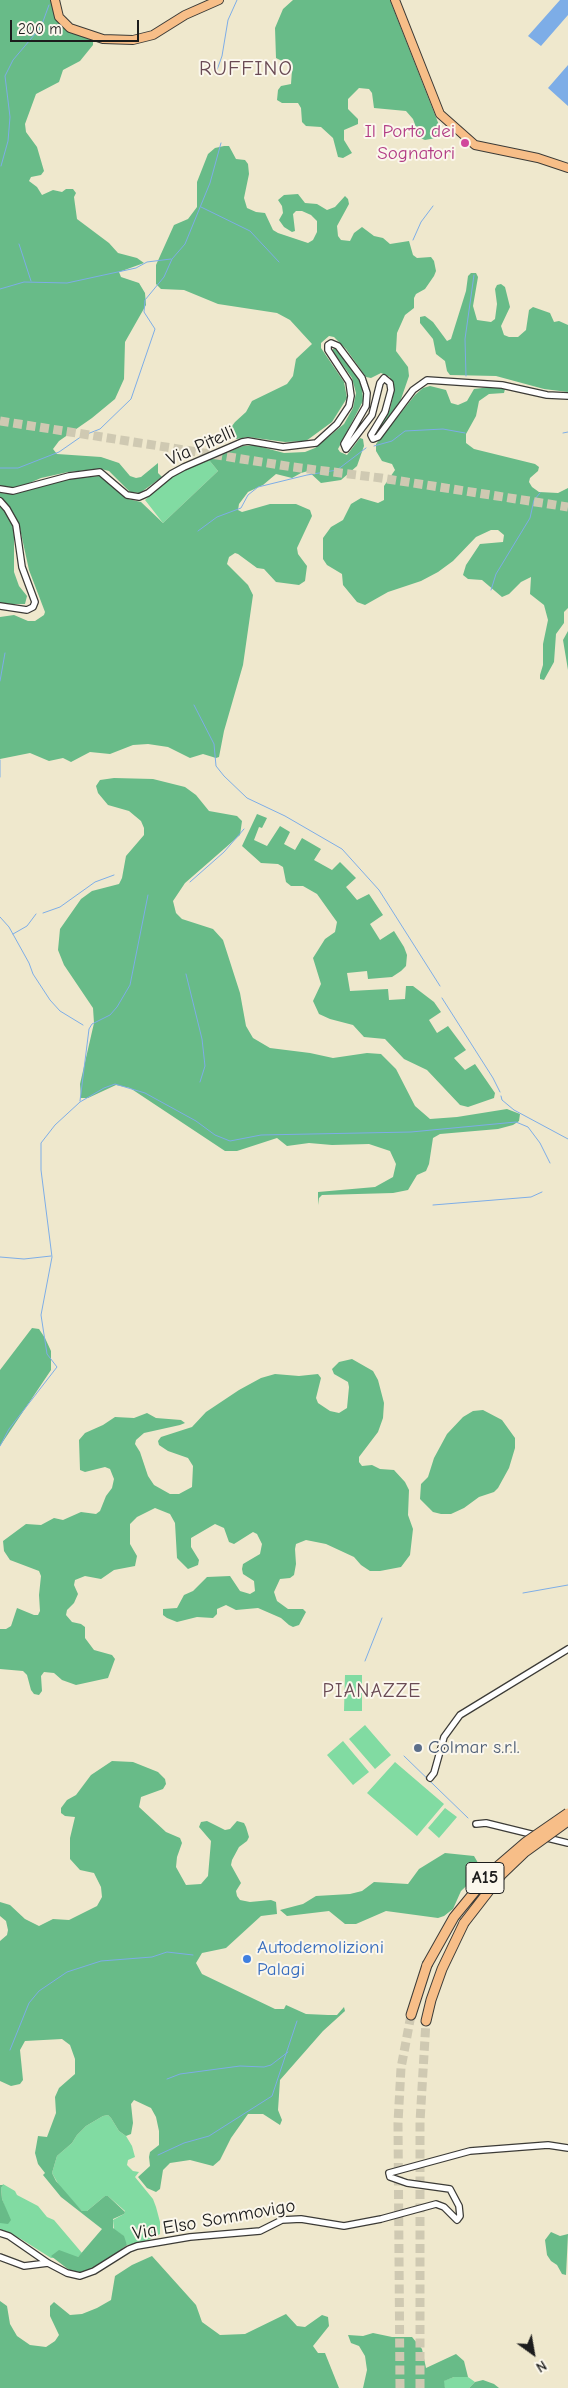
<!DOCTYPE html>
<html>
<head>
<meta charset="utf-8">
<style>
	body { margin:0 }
	#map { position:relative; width:568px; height:2388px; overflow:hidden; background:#efe8cd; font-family:"Comic Neue",sans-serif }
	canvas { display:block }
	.north { position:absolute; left:508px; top:2328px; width:50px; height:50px; -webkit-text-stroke:4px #fbf7ec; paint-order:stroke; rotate:148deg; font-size:14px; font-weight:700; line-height:20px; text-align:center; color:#1c1c1c }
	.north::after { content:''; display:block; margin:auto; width:18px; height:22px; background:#1c1c1c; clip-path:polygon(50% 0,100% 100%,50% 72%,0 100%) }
	.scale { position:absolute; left:10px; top:20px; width:129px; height:22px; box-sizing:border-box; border:2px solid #1c1c1c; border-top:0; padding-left:6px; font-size:15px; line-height:18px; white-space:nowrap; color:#1c1c1c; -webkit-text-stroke:4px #fbf7ec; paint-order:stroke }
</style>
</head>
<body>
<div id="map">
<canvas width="568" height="2388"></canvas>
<div class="north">N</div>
<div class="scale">200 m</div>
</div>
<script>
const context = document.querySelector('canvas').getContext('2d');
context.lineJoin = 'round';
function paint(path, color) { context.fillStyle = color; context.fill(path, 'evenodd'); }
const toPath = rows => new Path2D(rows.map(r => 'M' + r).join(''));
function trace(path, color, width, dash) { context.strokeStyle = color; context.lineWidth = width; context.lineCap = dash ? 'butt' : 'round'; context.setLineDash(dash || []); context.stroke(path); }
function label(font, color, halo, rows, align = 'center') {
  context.font = font + ' "Comic Neue",sans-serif'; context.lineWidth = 4; context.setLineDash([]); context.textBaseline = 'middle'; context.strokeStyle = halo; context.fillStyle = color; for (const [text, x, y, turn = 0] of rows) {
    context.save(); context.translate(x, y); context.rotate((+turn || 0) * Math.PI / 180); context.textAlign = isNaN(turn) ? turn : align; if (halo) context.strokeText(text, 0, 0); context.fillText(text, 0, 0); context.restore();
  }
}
const green = toPath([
	[209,460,218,471,163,523,145,500,172,475],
	[345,1675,362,1675,362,1711,344,1711],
	[365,1725,391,1755,375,1769,349,1739],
	[343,1741,369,1772,353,1785,327,1755],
	[395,1762,444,1804,417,1836,367,1793],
	[445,1808,457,1817,439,1838,428,1828],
	[108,2115,111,2118,119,2131,126,2136,132,2146,135,2157,128,2160,127,2165,133,2171,139,2172,135,2177,153,2199,156,2207,160,2222,160,2234,142,2243,127,2245,122,2235,114,2230,113,2220,124,2214,125,2211,108,2196,105,2196,87,2211,82,2211,61,2189,52,2173,57,2156,72,2143,77,2135,86,2126,103,2116],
	[3,2184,15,2191,17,2195,38,2206,47,2217,54,2220,82,2253,78,2257,51,2258,21,2239,0,2229,0,2223,8,2216,2,2199,1,2188],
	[454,2377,468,2377,475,2382,469,2388,445,2388,443,2381]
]);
const forest = toPath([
	[0,0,51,0,56,18,61,24,71,33,93,39,93,45,80,61,63,70,59,82,36,94,25,124,26,132,37,147,44,171,41,175,31,177,29,181,37,187,42,195,53,190,62,192,66,189,73,189,76,193,74,197,77,219,109,243,118,253,137,258,144,263,119,272,121,277,139,283,145,293,146,305,125,342,124,379,115,399,92,418,59,441,53,449,57,454,101,457,119,463,130,476,136,478,141,477,158,463,158,473,162,477,140,493,130,492,109,471,101,469,68,472,41,478,20,487,0,487],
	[293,0,390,0,439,125,439,134,436,138,425,140,420,138,413,119,406,111,374,108,372,93,369,89,359,88,348,99,348,109,358,119,358,124,344,130,344,140,352,153,343,158,338,157,333,138,321,127,306,126,302,122,301,108,298,103,282,103,277,100,278,90,281,86,291,84,292,70,290,65,276,58,275,28,283,9],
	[224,146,229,146,236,159,245,160,248,164,249,174,244,198,247,208,256,212,265,213,273,230,278,233,308,243,313,240,317,232,317,221,311,215,302,211,296,211,293,214,295,231,292,232,284,227,279,220,283,213,282,206,278,200,284,195,298,194,305,203,317,204,327,210,335,207,345,196,348,199,349,204,337,226,338,236,341,240,350,241,354,233,362,227,374,236,383,238,390,244,409,241,413,255,417,258,431,257,434,261,436,271,434,276,425,289,416,294,414,298,414,308,405,315,397,333,396,351,408,367,409,376,400,402,381,428,379,428,379,426,390,409,393,397,390,377,381,373,371,378,366,377,346,349,334,337,329,336,321,343,321,348,344,382,347,398,332,422,306,441,285,442,248,437,237,439,230,438,229,430,235,422,246,412,252,401,287,384,293,376,296,359,312,344,290,320,277,313,218,304,184,290,161,289,156,284,156,265,174,225,188,219,197,207,197,182,208,154,215,148],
	[471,273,476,273,478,277,473,306,477,320,491,322,495,319,497,304,495,289,497,285,501,284,505,287,510,307,501,326,504,335,509,337,518,337,526,330,529,310,533,307,550,313,554,322,559,321,568,325,568,392,544,389,496,376,450,375,447,371,445,361,436,354,433,339,420,323,420,317,425,316,433,322,447,341,451,339,466,291,468,276],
	[335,348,356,374,362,387,363,401,338,449,340,452,347,455,360,438,363,439,364,446,357,466,341,480,321,483,308,471,301,473,292,478,276,474,263,485,248,492,239,504,238,510,242,512,270,504,296,504,310,510,312,516,297,548,298,554,307,566,305,581,299,585,276,582,264,569,257,568,238,554,235,553,229,557,227,564,248,585,253,595,243,665,224,731,219,757,216,758,203,754,190,758,168,747,148,744,133,745,110,754,90,752,71,762,63,758,49,761,30,753,0,759,0,617,14,615,28,621,35,621,44,615,45,612,29,570,19,524,8,505,0,498,0,493,14,494,68,479,99,476,106,478,128,499,141,502,163,523,218,471,209,460,243,446,254,445,284,453,305,452,315,448,344,424,353,408,356,393,352,378,332,350],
	[430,386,446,390,451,403,458,405,467,401,474,389,498,386,505,389,504,393,489,394,479,401,476,416,466,434,466,443,474,449,535,464,539,467,538,471,530,478,529,482,532,487,539,492,558,493,568,488,568,608,564,612,564,623,556,634,554,662,544,680,540,679,540,675,543,665,543,644,548,620,544,605,530,594,531,577,521,582,509,594,502,597,482,580,468,579,463,575,466,565,480,544,503,542,504,535,498,530,491,530,476,537,453,561,438,572,421,581,388,592,365,605,357,602,343,585,342,574,327,565,323,559,323,538,331,527,343,520,351,504,361,498,378,503,384,500,384,486,395,470,392,464,382,461,376,451,376,444,415,395,423,388],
	[0,505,7,511,12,523,14,533,14,572,19,586,27,596,25,604,0,604],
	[568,631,568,670,563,640],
	[114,778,153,779,185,787,196,795,209,811,237,816,242,821,240,835,185,883,173,901,176,913,182,919,213,929,223,940,240,993,246,1026,253,1038,270,1048,310,1053,333,1058,367,1053,381,1054,396,1069,415,1106,430,1119,457,1117,507,1109,520,1114,519,1121,513,1125,498,1129,440,1134,433,1138,429,1164,426,1171,417,1175,408,1190,393,1193,322,1195,319,1198,318,1205,318,1192,375,1187,393,1177,396,1164,390,1151,369,1144,332,1145,309,1143,287,1146,277,1138,237,1151,225,1151,130,1088,116,1085,88,1098,81,1098,80,1084,94,1023,93,1008,64,965,58,950,60,929,81,899,92,891,119,884,122,878,126,856,144,835,144,828,141,821,129,811,108,805,98,793,96,786,100,780],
	[257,814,267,818,262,828,259,827,254,840,267,846,280,826,290,832,284,844,295,850,302,838,321,849,314,860,332,870,340,862,356,878,346,887,357,900,369,894,383,915,370,924,380,940,394,931,404,947,407,955,406,966,401,971,392,977,368,979,367,971,347,973,350,991,388,989,389,1000,405,999,406,986,413,986,434,1002,441,1012,429,1020,437,1033,448,1026,466,1050,454,1058,465,1070,475,1064,495,1093,494,1098,468,1107,460,1105,427,1070,404,1059,385,1039,364,1037,353,1025,330,1019,319,1014,313,1001,321,984,313,958,325,939,335,932,337,922,317,894,303,886,291,886,286,882,283,867,278,864,261,863,242,846],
	[32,1328,39,1329,45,1338,51,1351,51,1370,0,1446,0,1370],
	[352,1359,373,1371,378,1380,384,1403,383,1418,378,1432,359,1457,359,1462,362,1466,372,1465,380,1469,394,1470,405,1482,409,1490,408,1515,413,1529,410,1555,401,1567,380,1571,370,1571,361,1565,354,1557,326,1544,306,1540,296,1544,295,1549,296,1564,294,1575,290,1578,280,1579,274,1592,277,1601,288,1609,303,1609,306,1612,299,1625,293,1627,289,1625,281,1618,258,1608,236,1610,226,1605,217,1609,217,1614,213,1618,197,1617,177,1622,167,1618,163,1615,163,1609,177,1608,184,1595,193,1591,207,1577,230,1576,240,1591,250,1594,255,1591,254,1581,243,1574,242,1569,243,1564,260,1554,262,1544,257,1534,253,1532,234,1544,229,1542,224,1528,215,1524,191,1538,191,1547,199,1560,198,1565,188,1569,177,1558,175,1523,170,1514,155,1508,137,1517,130,1524,130,1544,137,1556,135,1566,114,1570,101,1579,85,1576,75,1580,74,1585,78,1594,74,1603,67,1610,66,1615,72,1622,81,1624,85,1627,85,1638,94,1650,112,1655,115,1659,108,1678,76,1685,62,1680,54,1673,44,1672,41,1676,42,1691,39,1695,34,1694,31,1690,27,1675,23,1671,0,1669,0,1629,6,1629,11,1626,17,1608,34,1615,38,1615,40,1611,39,1595,41,1576,39,1571,10,1560,4,1551,3,1541,26,1524,41,1525,54,1518,63,1520,81,1512,96,1514,100,1511,106,1496,112,1488,114,1479,110,1469,105,1467,85,1472,80,1470,79,1440,85,1433,103,1425,115,1417,134,1418,147,1413,156,1418,181,1420,185,1423,180,1425,144,1433,136,1440,135,1444,140,1452,148,1476,154,1485,170,1494,179,1494,192,1487,193,1466,188,1458,168,1451,159,1445,158,1441,161,1437,192,1427,206,1412,239,1390,261,1378,275,1374,299,1376,318,1374,321,1378,316,1398,318,1403,330,1411,339,1413,347,1408,349,1387,348,1382,334,1374,332,1369,339,1362],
	[483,1410,502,1420,515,1438,515,1448,509,1468,498,1488,494,1492,479,1497,464,1508,451,1514,441,1514,433,1512,420,1499,421,1484,428,1477,434,1458,447,1434,463,1417,473,1411],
	[112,1761,133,1762,158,1772,165,1779,166,1784,163,1789,141,1797,139,1807,166,1832,180,1838,182,1843,177,1857,176,1867,186,1885,201,1884,208,1876,211,1841,199,1827,201,1822,207,1821,225,1830,230,1829,237,1821,244,1823,246,1827,249,1837,247,1841,239,1847,232,1860,231,1865,241,1883,236,1891,237,1896,240,1900,250,1902,271,1900,276,1902,277,1914,261,1916,226,1948,202,1953,196,1963,202,1974,275,2009,284,2009,286,2005,306,2014,328,2015,337,2015,344,2007,345,2011,323,2031,280,2080,278,2110,282,2120,280,2125,263,2114,248,2114,231,2138,220,2160,213,2166,190,2160,170,2163,163,2170,160,2189,156,2192,147,2188,138,2177,150,2166,149,2157,150,2152,159,2145,159,2131,156,2117,151,2108,134,2100,131,2104,133,2123,131,2134,126,2136,119,2131,111,2118,108,2115,103,2116,86,2126,77,2135,72,2143,57,2156,52,2173,56,2181,82,2211,87,2211,105,2196,108,2196,125,2212,124,2214,113,2219,113,2228,124,2236,127,2245,97,2268,83,2274,73,2273,51,2256,59,2250,78,2257,102,2229,61,2197,43,2175,45,2173,38,2164,35,2153,38,2136,47,2137,56,2113,55,2097,59,2088,75,2074,75,2059,70,2045,62,2039,25,2041,20,2050,23,2080,20,2084,11,2086,0,2081,0,1941,7,1935,8,1930,6,1921,0,1916,0,1902,10,1905,25,1919,39,1926,53,1919,69,1920,97,1906,102,1897,101,1887,94,1873,80,1870,70,1859,70,1838,75,1817,65,1816,61,1813,61,1808,67,1800,76,1795,91,1775],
	[445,1853,474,1856,481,1868,480,1873,461,1891,453,1909,444,1916,438,1918,386,1911,356,1924,345,1924,329,1911,287,1916,280,1910,303,1904,316,1896,350,1894,362,1891,374,1882,408,1884,419,1869],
	[0,2185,3,2185,1,2188,2,2199,11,2220,8,2224,0,2223],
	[551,2232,560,2236,568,2234,566,2275,562,2274,557,2265,551,2261,547,2255,545,2240],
	[152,2256,196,2305,202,2322,220,2335,245,2334,286,2314,297,2326,305,2327,322,2315,328,2317,329,2326,313,2346,318,2353,325,2353,339,2388,0,2388,0,2301,7,2306,10,2324,17,2336,30,2345,46,2347,55,2341,59,2335,50,2316,50,2306,54,2302,70,2315,82,2314,97,2308,111,2300,115,2276,132,2265],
	[373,2333,392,2337,412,2337,422,2349,426,2368,456,2354,464,2361,468,2377,454,2377,444,2381,445,2388,363,2388,367,2370,365,2356,359,2346,351,2343,348,2335,363,2336],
	[483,2380,494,2384,499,2388,469,2388,475,2382]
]);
const water = toPath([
	[560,0,568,0,568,15,541,46,528,36],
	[568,65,568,106,548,88]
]);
const stream = toPath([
	[217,70,222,56,228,20,237,0],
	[1,166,8,141,10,117,5,76,13,60,41,27,49,5],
	[201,207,250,231,279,262],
	[413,240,421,222,433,206],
	[19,244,31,281],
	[0,289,24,282,67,283,136,268,147,262,171,259],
	[466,376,465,339,474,275],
	[563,433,568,432],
	[374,446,392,441,405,431,443,429,465,433],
	[0,468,18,468,59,452,82,436,100,429,131,399,155,329,144,312,145,300,164,277,172,259,185,244,210,183,221,143],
	[198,531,217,517,241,508,248,495,258,487,307,475,337,470,366,448],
	[491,590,496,574,530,518,534,500,540,493],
	[0,681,5,653],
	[194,705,214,744,216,766,224,776,247,798,285,816,342,849,379,890,440,986],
	[0,760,0,777],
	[190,882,224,852,244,829],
	[43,913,60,907,95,882,114,875],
	[0,917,9,927,29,963,33,974,50,1000,60,1011,83,1025],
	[13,934,27,926,36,914],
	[186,974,202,1039,205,1066,200,1082],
	[442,998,493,1078,500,1092],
	[501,1096,502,1100,514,1110,568,1139],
	[80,1101,89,1029,92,1024,110,1015,117,1007,130,985,148,895],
	[433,1205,531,1197,542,1192],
	[0,1257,24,1259,51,1256],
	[0,1446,9,1429,57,1367,47,1354,41,1315,52,1257,41,1170,41,1143,55,1125,80,1102,104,1088,115,1084,145,1093,196,1121,215,1135,230,1141,261,1135,411,1132,516,1122,528,1127,540,1143,550,1163],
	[523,1593,568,1585],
	[365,1661,382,1618],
	[404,1756,468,1818],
	[10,2050,29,2003,39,1991,67,1972,101,1961,152,1957,167,1952,193,1955],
	[167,2079,180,2074,240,2066,264,2067,271,2065,288,2052],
	[158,2155,184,2143,209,2136,272,2096,297,2021]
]);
const highwayTunnel = toPath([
	[0,421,293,467,381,478,568,507],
	[400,2388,398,2123,401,2068,411,2015],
	[420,2388,420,2122,426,2021]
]);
const minor = toPath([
	[0,489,13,491,69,476,100,472,127,495,139,497,148,493,171,474,184,467,242,442,248,441,283,447,316,443,337,424,349,406,351,396,349,382,328,350,328,345,331,343,338,346,362,378,367,393,366,406,344,444,346,449,372,415,380,383,384,378,390,383,391,390,385,412,371,435,373,439,378,437,413,390,427,380,502,385,547,395,568,396],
	[0,501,7,509,16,525,22,567,35,602,33,607,27,610,0,606],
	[430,1778,434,1773,444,1737,460,1715,568,1649],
	[476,1824,486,1823,568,1843],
	[0,2233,9,2236,48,2263,67,2273,80,2276,94,2271,129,2249,137,2246,190,2237,260,2231,282,2220,301,2219,344,2226,381,2219,436,2204,444,2207,457,2220,460,2216,459,2206,450,2189,407,2183,390,2177,389,2173,470,2151,548,2145,568,2148],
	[0,2257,24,2266,48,2263]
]);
const major = toPath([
	[55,0,59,17,70,28,103,39,133,40,153,35,185,15,219,0],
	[395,0,440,114,475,145,538,158,568,168]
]);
const highway = toPath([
	[411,2015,427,1965],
	[426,2021,431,2000,442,1969,464,1923]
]);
const highwayBridge = toPath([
	[464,1923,502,1874,525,1852,568,1821],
	[427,1965,454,1917,490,1873,526,1842,568,1813]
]);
const markers = [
	[465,143,5,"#d1479c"],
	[418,1748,5,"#5c6f8a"],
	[247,1959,5,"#3f7fe0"]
];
const shields = [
	[485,1878,38]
];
const shieldNames = [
	["A15",485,1878]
];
const hotelNames = [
	["Il Porto dei",455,132],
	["Sognatori",455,154]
];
const streetNames = [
	["Via Pitelli",201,446,-24],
	["Via Elso Sommovigo",214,2220,-10]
];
const serviceNames = [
	["Colmar s.r.l.",428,1748]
];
const shopNames = [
	["Autodemolizioni",257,1948],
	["Palagi",257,1970]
];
const neighbourhoodNames = [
	["PIANAZZE",372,1691]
];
const quarterNames = [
	["RUFFINO",246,69]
];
paint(green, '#81dba2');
paint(forest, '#68bb88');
paint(water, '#7dade7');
trace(stream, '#7dade7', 1);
trace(highwayTunnel, '#cfc9b2', 9, [9, 4.5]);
trace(minor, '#3c3b37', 8);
trace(major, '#3c3b37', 10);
trace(highway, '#3c3b37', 11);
trace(minor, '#fff', 5.5);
trace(major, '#f7be88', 8);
trace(highway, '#f7be88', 9);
trace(highwayBridge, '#3c3b37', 11, []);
trace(highwayBridge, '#f7be88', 9);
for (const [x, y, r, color] of markers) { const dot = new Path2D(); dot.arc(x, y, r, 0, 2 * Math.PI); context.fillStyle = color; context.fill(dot); trace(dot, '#fbf7ec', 2); }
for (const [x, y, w] of shields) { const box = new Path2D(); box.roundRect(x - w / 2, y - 15.5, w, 31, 4); context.fillStyle = '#fbf7ec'; context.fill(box); trace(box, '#1c1c1c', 1); }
label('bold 18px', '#1c1c1c', null, shieldNames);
label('19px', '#b23c85', '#fbf7ec', hotelNames, 'right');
label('19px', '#1c1c1c', '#fbf7ec', streetNames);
label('19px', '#4e5e75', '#fbf7ec', serviceNames, 'left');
label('19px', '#366cbe', '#fbf7ec', shopNames, 'left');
context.letterSpacing = '1px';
label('20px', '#694a54', '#fbf7ec', neighbourhoodNames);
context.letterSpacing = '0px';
context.letterSpacing = '1px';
label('21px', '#694a54', '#fbf7ec', quarterNames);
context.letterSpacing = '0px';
</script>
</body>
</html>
